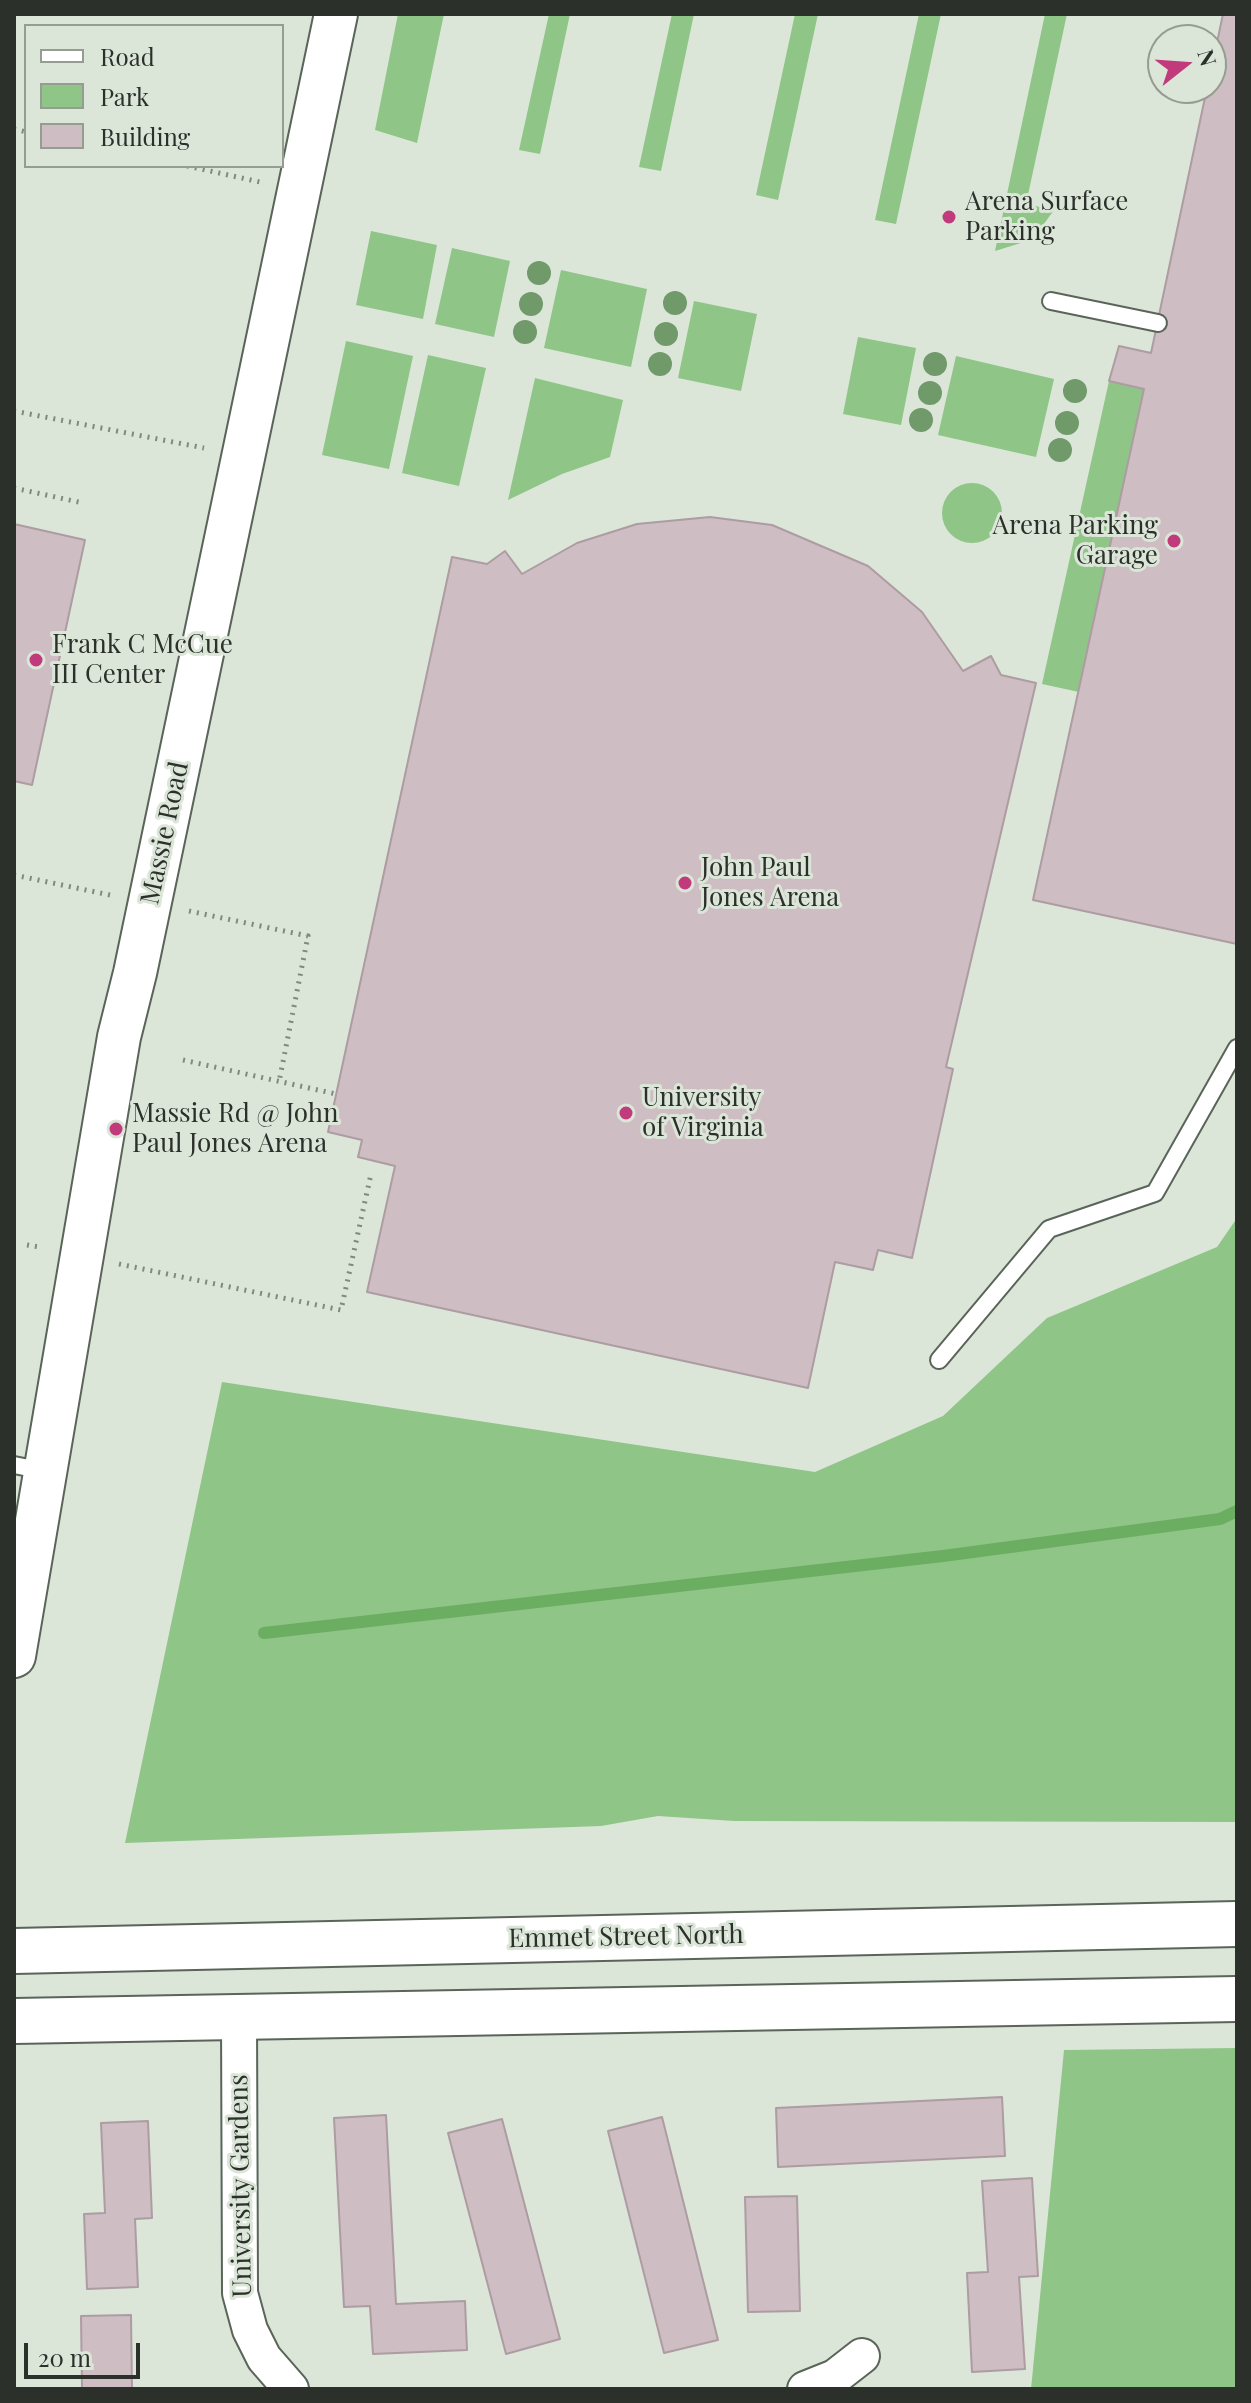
<!DOCTYPE html>
<html>
<head>
<meta charset="utf-8">
<style>
	body { margin:0 }
	#map { position:relative; width:1251px; height:2403px; overflow:hidden; background:#dbe6d9; font-family:"Playfair Display",serif }
	canvas { display:block }
	.frame { position:absolute; inset:0; border:16px solid #2c302b; pointer-events:none }
	.legend { position:absolute; left:24px; top:24px; width:260px; height:144px; box-sizing:border-box; background:#dbe6d9; border:2px solid #959d93; margin:0; padding:10px 14px; list-style:none; font-size:24px; color:#2c302b }
	.legend li { display:flex; align-items:center; gap:16px; height:40px }
	.legend b { width:40px; border:2px solid #959d93 }
	.north { position:absolute; left:1147px; top:24px; width:80px; height:80px; box-sizing:border-box; background:#dbe6d9; border:2px solid #959d93; border-radius:50%; rotate:73deg; font-size:22px; font-weight:700; line-height:32px; text-align:center; color:#2c302b }
	.north::after { content:''; display:block; margin:auto; width:28px; height:36px; background:#c03a7c; clip-path:polygon(50% 0,100% 100%,50% 72%,0 100%) }
	.scale { position:absolute; left:24px; top:2343px; width:116px; height:36px; box-sizing:border-box; border:4px solid #2c302b; border-top:0; padding-left:10px; font-size:24px; line-height:28px; white-space:nowrap; color:#2c302b; -webkit-text-stroke:6px #dbe6d9; paint-order:stroke }
</style>
</head>
<body>
<div id="map">
<canvas width="1251" height="2403"></canvas>
<div class="frame"></div>
<ul class="legend">
<li><b style="height:10px;background:#fff"></b>Road</li>
<li><b style="height:22px;background:#8fc587"></b>Park</li>
<li><b style="height:22px;background:#cebdc3"></b>Building</li>
</ul>
<div class="north">N</div>
<div class="scale">20 m</div>
</div>
<script>
const context = document.querySelector('canvas').getContext('2d');
context.lineJoin = 'round';
function paint(path, color) { context.fillStyle = color; context.fill(path, 'evenodd'); }
const toPath = rows => new Path2D(rows.map(r => 'M' + r).join(''));
function trace(path, color, width, dash) { context.strokeStyle = color; context.lineWidth = width; context.lineCap = dash ? 'butt' : 'round'; context.setLineDash(dash || []); context.stroke(path); }
function label(font, color, halo, rows, align = 'center') {
  context.font = font + ' "Playfair Display",serif'; context.lineWidth = 6; context.setLineDash([]); context.textBaseline = 'middle'; context.strokeStyle = halo; context.fillStyle = color; for (const [text, x, y, turn = 0] of rows) {
    context.save(); context.translate(x, y); context.rotate((+turn || 0) * Math.PI / 180); context.textAlign = isNaN(turn) ? turn : align; if (halo) context.strokeText(text, 0, 0); context.fillText(text, 0, 0); context.restore();
  }
}
const green = toPath([
	[398,14,444,14,417,143,375,130],
	[549,14,570,14,540,154,519,150],
	[672,14,694,14,661,171,639,167],
	[795,14,818,14,778,200,756,195],
	[919,14,941,14,896,224,875,220],
	[1045,14,1067,14,1026,204,1054,210,1041,228,1024,242,995,251],
	[371,231,437,245,423,319,356,305],
	[452,248,510,261,494,337,435,324],
	[561,270,647,289,631,367,544,348],
	[694,301,757,314,741,391,678,378],
	[858,337,916,348,901,425,843,414],
	[346,341,413,356,389,469,322,455],
	[428,355,486,368,459,486,402,473],
	[956,356,1054,379,1036,457,938,435],
	[535,378,623,400,610,457,562,474,508,500],
	[1109,381,1144,389,1079,692,1042,684],
	'942 513a30 30 0 1 1 60 0a30 30 0 1 1-60 0Z',
	[1237,1218,1237,1822,734,1821,658,1816,601,1826,125,1843,222,1382,815,1472,943,1416,1047,1318,1217,1247],
	[1237,2048,1237,2389,1031,2389,1064,2050]
]);
const stream = toPath([
	[264,1633,943,1556,1220,1519,1237,1511]
]);
const building = toPath([
	[1223,14,1237,14,1237,944,1033,900,1144,389,1109,381,1119,346,1151,353,1207,88,1211,88,1211,71,1223,14],
	[710,517,772,525,868,566,922,612,963,671,991,656,1001,675,1036,683,946,1067,953,1069,912,1258,878,1250,873,1270,835,1262,808,1388,367,1292,395,1166,358,1157,362,1140,328,1132,452,557,487,564,505,551,522,574,577,543,637,524,710,517],
	[14,524,85,540,32,785,14,781,14,524],
	[1002,2097,1005,2156,778,2167,776,2108,1002,2097],
	[386,2115,396,2304,465,2301,467,2350,373,2354,370,2306,344,2307,334,2118,386,2115],
	[662,2117,718,2340,664,2353,608,2131,662,2117],
	[502,2119,560,2339,506,2354,448,2133,502,2119],
	[148,2121,152,2218,135,2219,138,2287,87,2289,84,2214,105,2213,101,2123,148,2121],
	[1032,2178,1038,2276,1019,2277,1025,2369,972,2372,967,2273,988,2272,982,2181,1032,2178],
	[797,2196,800,2311,748,2312,745,2197,797,2196],
	[131,2315,132,2389,82,2389,81,2316,131,2315]
]);
const path = toPath([
	[14,129,26,132],
	[187,166,260,182],
	[14,411,204,448],
	[14,488,83,503],
	[14,875,110,895],
	[189,911,308,936,279,1082],
	[183,1060,336,1094],
	[27,1245,39,1247],
	[119,1264,341,1310,371,1174]
]);
const service = toPath([
	[1051,301,1158,323],
	[939,1360,1049,1229,1155,1193,1237,1048],
	[14,1465,44,1471]
]);
const minor = toPath([
	[239,2017,240,2293,250,2330,264,2358,291,2389],
	[805,2389,835,2377,862,2356]
]);
const tertiary = toPath([
	[14,1656,119,1037,135,973,336,14]
]);
const primary = toPath([
	[14,1951,1237,1924],
	[14,2021,1237,1999]
]);
const trees = [
	[539,273],
	[675,303],
	[531,304],
	[525,332],
	[666,334],
	[660,364],
	[935,364],
	[1075,391],
	[930,393],
	[921,420],
	[1067,423],
	[1060,450]
];
const markers = [
	[949,217,8,"#c03a7c"],
	[1174,541,8,"#c03a7c"],
	[36,660,8,"#c03a7c"],
	[685,883,8,"#c03a7c"],
	[626,1113,8,"#c03a7c"],
	[116,1129,8,"#c03a7c"]
];
const poiNames = [
	["Arena Surface",965,202],
	["Parking",965,232],
	["Arena Parking",1158,526,"right"],
	["Garage",1158,556,"right"],
	["Frank C McCue",52,645],
	["III Center",52,675],
	["John Paul",701,868],
	["Jones Arena",701,898],
	["University",642,1098],
	["of Virginia",642,1128],
	["Massie Rd @ John",132,1114],
	["Paul Jones Arena",132,1144]
];
const streetNames = [
	["Massie Road",165,833,-78],
	["Emmet Street North",626,1937,-1],
	["University Gardens",241,2186,-91]
];
paint(green, '#8fc587');
trace(stream, '#6bae62', 12);
paint(building, '#cebdc3');
trace(building, '#ad9ca2', 2);
trace(service, '#5a6459', 20);
trace(minor, '#5a6459', 38);
trace(tertiary, '#5a6459', 46);
trace(primary, '#5a6459', 48);
trace(path, '#81887f', 5, [2, 6]);
trace(service, '#fff', 16);
trace(minor, '#fff', 34);
trace(tertiary, '#fff', 42);
trace(primary, '#fff', 44);
context.fillStyle = '#709a6a';
for (const [x, y] of trees) { context.beginPath(); context.arc(x, y, 12, 0, 2 * Math.PI); context.fill(); }
for (const [x, y, r, color] of markers) { const dot = new Path2D(); dot.arc(x, y, r, 0, 2 * Math.PI); context.fillStyle = color; context.fill(dot); trace(dot, '#dbe6d9', 3); }
label('26px', '#2c302b', '#dbe6d9', poiNames, 'left');
label('26px', '#2c302b', '#dbe6d9', streetNames);
</script>
</body>
</html>
